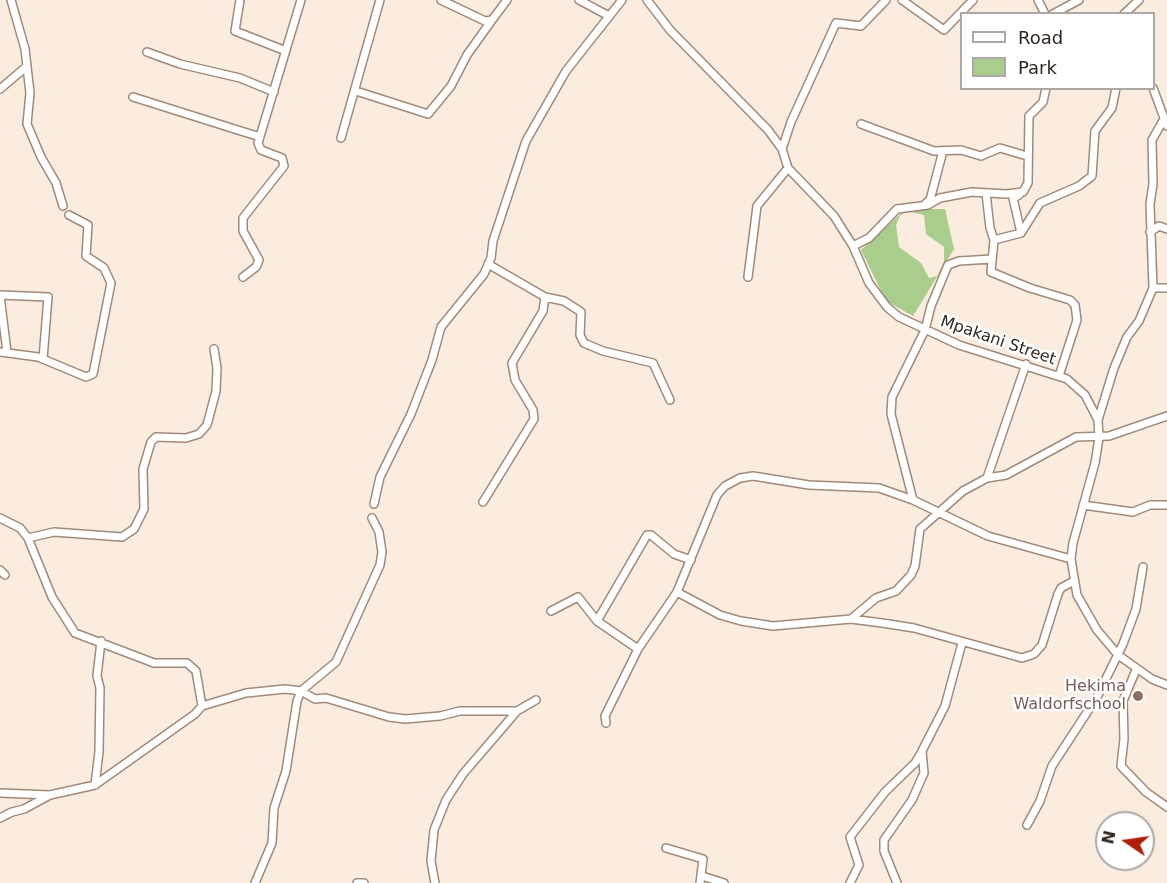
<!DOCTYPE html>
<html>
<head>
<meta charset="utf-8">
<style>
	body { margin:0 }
	#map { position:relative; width:1167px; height:883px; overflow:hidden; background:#fbece0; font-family:"DejaVu Sans",sans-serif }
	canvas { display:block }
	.legend { position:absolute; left:960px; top:12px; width:195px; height:78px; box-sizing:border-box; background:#fff; border:2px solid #aca8a5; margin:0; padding:8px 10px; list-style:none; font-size:18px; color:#30261f }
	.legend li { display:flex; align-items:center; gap:12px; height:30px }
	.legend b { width:30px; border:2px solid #aca8a5 }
	.north { position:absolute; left:1095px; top:811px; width:60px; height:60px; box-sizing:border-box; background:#fff; border:2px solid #aca8a5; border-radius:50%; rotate:283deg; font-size:16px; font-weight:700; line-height:24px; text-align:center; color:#30261f }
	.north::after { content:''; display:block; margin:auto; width:21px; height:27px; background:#ad1f05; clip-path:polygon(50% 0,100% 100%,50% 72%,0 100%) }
</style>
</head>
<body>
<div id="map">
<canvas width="1167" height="883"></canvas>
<ul class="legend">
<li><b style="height:8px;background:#fff"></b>Road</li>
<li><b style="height:16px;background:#a8cd8d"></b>Park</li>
</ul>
<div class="north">N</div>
</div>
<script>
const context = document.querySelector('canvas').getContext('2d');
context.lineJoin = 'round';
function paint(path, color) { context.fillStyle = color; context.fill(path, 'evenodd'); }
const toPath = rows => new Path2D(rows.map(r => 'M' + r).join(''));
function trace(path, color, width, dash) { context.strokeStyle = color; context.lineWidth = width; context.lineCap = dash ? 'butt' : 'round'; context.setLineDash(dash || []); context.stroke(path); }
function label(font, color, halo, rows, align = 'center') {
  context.font = font + ' "DejaVu Sans",sans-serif'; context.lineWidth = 5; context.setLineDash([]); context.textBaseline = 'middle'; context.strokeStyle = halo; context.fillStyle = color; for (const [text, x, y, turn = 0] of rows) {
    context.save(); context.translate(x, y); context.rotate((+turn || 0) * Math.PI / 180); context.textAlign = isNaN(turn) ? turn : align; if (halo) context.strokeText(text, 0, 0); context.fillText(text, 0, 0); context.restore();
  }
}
const green = toPath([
	[906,209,945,209,954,249,913,316,886,301,861,250],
	[906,211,924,215,926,234,944,247,944,262,937,276,929,278,921,263,899,247,896,225,900,216]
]);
const minor = toPath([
	[11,0,25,49,30,93,27,124,41,157,56,183,63,206],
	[240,0,235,31,286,51],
	[441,0,485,21,492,20,507,0],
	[579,0,609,16],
	[647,0,670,30,768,130,782,149,788,168,834,216,853,246,869,283,887,307,899,317,959,345,1067,379,1085,395,1098,420,1099,438,1095,463,1073,543,1071,559,1077,595,1097,630,1118,655,1152,679,1167,685],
	[902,0,944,30,973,0],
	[1038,0,1045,14],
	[1053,14,1079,0],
	[1124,14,1139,0],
	[147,52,180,64,240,78,274,92],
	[1153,88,1167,126],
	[0,89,26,67],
	[356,91,428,114,451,86,467,55,492,20],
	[133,97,260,137],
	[861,124,934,151,961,150,981,156,1000,148,1027,156],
	[341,138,380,0],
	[782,149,791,122,836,23,861,26,886,0],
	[986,193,990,228,994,240],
	[1019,195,1013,198,1021,233,994,240,991,272,1030,288,1070,300,1075,305,1077,320,1059,376],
	[926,203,930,200,943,151],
	[1150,232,1159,226,1167,229],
	[1021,233,1040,203,1079,186,1092,176,1095,131,1112,108,1116,88],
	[853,246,869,238,897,209,928,205,940,198,972,192,1006,194,1023,192,1028,183,1029,116,1043,102,1046,88],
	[243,277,256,267,259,260,243,231,243,218,284,166,282,158,261,150,258,143,301,0],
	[748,277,757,206,788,168],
	[1153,288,1150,204,1153,184,1152,140,1164,119],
	[0,295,48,297,43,359],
	[0,296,7,352],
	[545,297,564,301,581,312,580,335,584,343,603,351,653,363,670,400],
	[0,352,38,357,86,377,93,374,111,283,104,268,86,256,88,225,69,215],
	[1098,420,1114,368,1127,337,1139,321,1153,288,1167,288],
	[987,478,1026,364],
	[913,500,891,414,892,397,925,330,931,306,948,265,959,261,992,259],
	[483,502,534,419,533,410,515,380,512,363,543,311,545,297,488,264],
	[374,504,380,477,411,414,432,360,441,327,484,274,491,258,493,241,526,141,566,71,622,0],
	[1083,505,1133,512,1150,505,1167,505],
	[0,518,20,528,28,538,52,597,75,633,154,663,187,663,196,671,202,706],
	[28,538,54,532,122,537,134,529,144,509,143,469,151,442,156,437,186,438,199,434,207,425,216,391,217,368,214,349],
	[0,570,5,575],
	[677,592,720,615,741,621,773,626,851,619,882,623,914,628,1022,658,1034,654,1042,645,1058,594,1061,588,1074,581],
	[551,611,578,597,597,621,638,649],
	[851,619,876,598,896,591,911,575,915,566,920,529,963,491,987,478,1006,475,1076,437,1109,436,1167,416],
	[597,621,647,535,651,535,674,554,691,560],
	[1136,670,1123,701,1124,739,1121,766,1146,792,1167,807],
	[606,723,605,716,638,649,677,592,717,495,725,486,740,478,753,476,809,485,879,488,913,500,988,536,1071,559],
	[95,785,99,752,100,688,97,676,101,641],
	[0,793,50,795,95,785,195,714,202,706,246,693,285,689,301,691,315,699,326,698,389,717,405,719,440,716,460,711,517,711],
	[0,818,12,812,24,809,50,795],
	[1027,825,1040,801,1052,766,1097,697,1123,644,1136,609,1143,567],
	[666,848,703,859,700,883],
	[702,876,724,883],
	[255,883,272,843,274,808,286,771,297,701,301,691,336,662,380,565,382,552,379,532,372,518],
	[357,883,364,883],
	[435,883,431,861,434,830,446,800,463,774,517,711,536,700],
	[850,883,859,865,850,837,885,792,915,763,921,753],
	[897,883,884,851,884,840,912,800,924,773,922,751,945,706,962,643]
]);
const markers = [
	[1138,696,6,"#8d6e63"]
];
const streetNames = [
	["Mpakani Street",998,341,19]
];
const educationNames = [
	["Hekima",1126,687],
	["Waldorfschool",1126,705]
];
paint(green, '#a8cd8d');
trace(minor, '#a18a79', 10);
trace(minor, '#fff', 7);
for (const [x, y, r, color] of markers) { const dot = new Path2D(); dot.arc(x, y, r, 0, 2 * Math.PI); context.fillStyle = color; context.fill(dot); trace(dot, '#fff', 2); }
label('16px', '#30261f', '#fff', streetNames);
label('16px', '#785e54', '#fff', educationNames, 'right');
</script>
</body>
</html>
